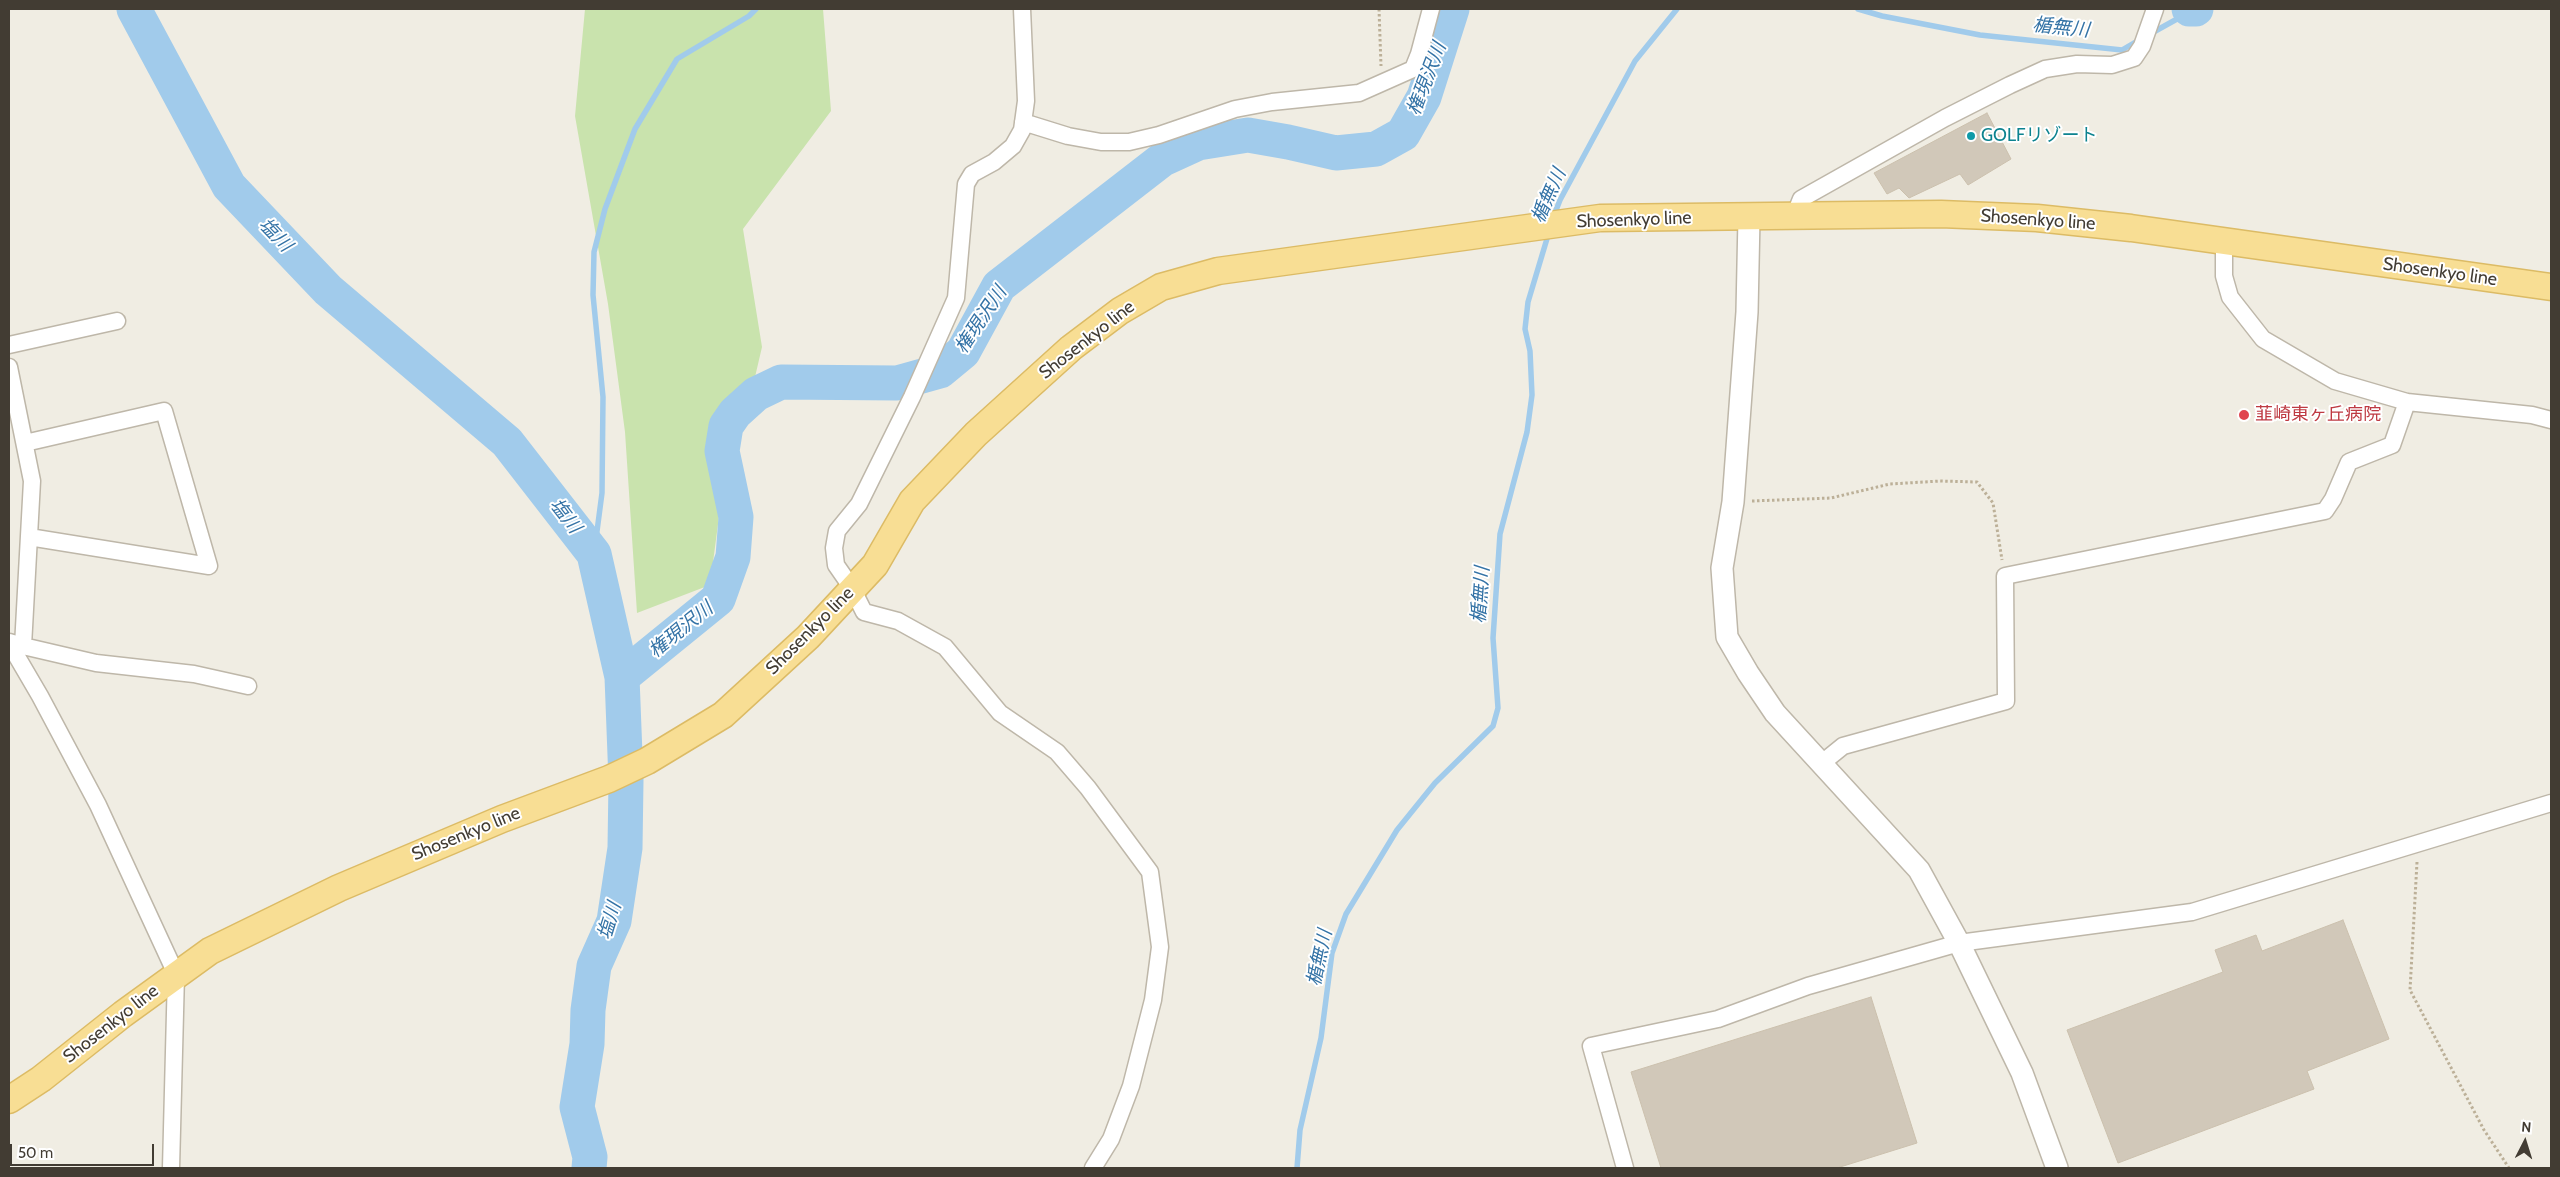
<!DOCTYPE html>
<html>
<head>
<meta charset="utf-8">
<style>
	body { margin:0 }
	#map { position:relative; width:2560px; height:1177px; overflow:hidden; background:#f0ede3; font-family:Cabin,sans-serif }
	canvas { display:block }
	.frame { position:absolute; inset:0; border:10px solid #423c33; pointer-events:none }
	.north { position:absolute; left:2500px; top:1117px; width:50px; height:50px; -webkit-text-stroke:4px #fff; paint-order:stroke; rotate:5deg; font-size:14px; font-weight:700; line-height:20px; text-align:center; color:#423c33 }
	.north::after { content:''; display:block; margin:auto; width:18px; height:22px; background:#423c33; clip-path:polygon(50% 0,100% 100%,50% 72%,0 100%) }
	.scale { position:absolute; left:10px; top:1144px; width:144px; height:22px; box-sizing:border-box; border:2px solid #423c33; border-top:0; padding-left:6px; font-size:15px; line-height:18px; white-space:nowrap; color:#423c33; -webkit-text-stroke:4px #fff; paint-order:stroke }
</style>
</head>
<body>
<div id="map">
<canvas width="2560" height="1177"></canvas>
<div class="frame"></div>
<div class="north">N</div>
<div class="scale">50 m</div>
</div>
<script>
const context = document.querySelector('canvas').getContext('2d');
context.lineJoin = 'round';
function paint(path, color) { context.fillStyle = color; context.fill(path, 'evenodd'); }
const toPath = rows => new Path2D(rows.map(r => 'M' + r).join(''));
function trace(path, color, width, dash) { context.strokeStyle = color; context.lineWidth = width; context.lineCap = dash ? 'butt' : 'round'; context.setLineDash(dash || []); context.stroke(path); }
function label(font, color, halo, rows, align = 'center') {
  context.font = font + ' Cabin,"Noto Sans JP",sans-serif'; context.lineWidth = 4; context.setLineDash([]); context.textBaseline = 'middle'; context.strokeStyle = halo; context.fillStyle = color; for (const [text, x, y, turn = 0] of rows) {
    context.save(); context.translate(x, y); context.rotate((+turn || 0) * Math.PI / 180); context.textAlign = isNaN(turn) ? turn : align; if (halo) context.strokeText(text, 0, 0); context.fillText(text, 0, 0); context.restore();
  }
}
const green = toPath([
	[585,9,823,9,831,111,743,229,762,347,755,377,719,416,707,447,720,509,710,585,637,613,625,432,608,304,575,116]
]);
const stream = toPath([
	[1858,9,1882,16,1980,35,2122,50,2139,40],
	[2150,34,2195,9],
	[1553,218,1560,200,1635,61,1677,9],
	[594,554,602,493,603,397,593,295,594,252,605,209,635,129,677,59,749,16,756,9],
	[1297,1168,1300,1130,1321,1038,1332,953,1346,914,1397,830,1435,783,1493,726,1498,708,1493,638,1500,534,1527,432,1532,395,1530,351,1525,329,1528,302,1549,232]
]);
const river = toPath([
	[134,9,229,186,328,290,507,442,594,554,622,677,626,781,625,848,614,921,594,966,588,1010,587,1044,577,1107,590,1157,589,1168],
	[2189,9,2196,9],
	[622,677,718,599,733,557,736,517,722,451,726,426,735,413,756,394,781,382,897,383,940,371,963,352,999,286,1163,159,1198,143,1248,135,1288,142,1336,153,1376,149,1403,134,1424,97,1452,9]
]);
const building = toPath([
	[1987,113,2011,159,1968,185,1960,174,1909,198,1899,188,1887,194,1874,173,1987,113],
	[2343,920,2389,1039,2307,1071,2314,1089,2118,1163,2067,1030,2223,972,2215,950,2256,935,2262,951,2343,920],
	[1871,997,1917,1143,1837,1168,1661,1168,1631,1072,1871,997]
]);
const path = toPath([
	[1379,9,1381,66],
	[1752,501,1831,498,1890,484,1940,481,1977,482,1993,503,2002,560],
	[2417,862,2410,990,2484,1130,2509,1168]
]);
const minor = toPath([
	[1022,9,1026,101,1022,130,1013,146,994,162,972,174,966,184,956,298,912,397,859,504,837,531,834,548,836,565,852,588,864,612,898,621,945,647,1000,713,1057,752,1088,788,1150,872,1160,947,1153,1000,1131,1086,1111,1139,1093,1168],
	[1023,122,1068,136,1101,142,1129,142,1159,135,1235,109,1272,102,1359,93,1413,69,1419,54,1431,9],
	[1795,214,1801,199,1945,118,2010,85,2045,69,2077,64,2112,65,2134,58,2142,46,2155,9],
	[2224,242,2224,276,2230,297,2263,339,2335,381,2407,402,2532,415,2551,420],
	[9,345,117,321],
	[9,367,32,481,23,646,9,642],
	[25,443,164,411,209,566,29,537],
	[9,643,40,696,98,805,176,974,171,1168],
	[23,646,96,663,194,674,248,686],
	[1822,763,1843,746,2006,701,2005,576,2325,511,2333,499,2349,462,2392,445,2407,402],
	[1625,1168,1591,1046,1718,1019,1808,986,1959,943,2192,912,2551,803]
]);
const tertiary = toPath([
	[1749,218,1747,312,1733,502,1722,568,1727,637,1748,673,1775,713,1919,870,1959,943,2022,1073,2057,1168]
]);
const primary = toPath([
	[9,1100,41,1079,123,1014,210,951,339,888,502,819,609,779,647,761,723,715,808,637,875,565,912,501,976,434,1071,348,1120,311,1161,287,1218,271,1600,218,1941,214,2037,218,2131,228,2551,287]
]);
const markers = [
	[1971,136,5,"#0f9aa8"],
	[2244,415,6,"#e0444e"]
];
const cultureNames = [
	["GOLFリゾート",1981,136]
];
const streetNames = [
	["Shosenkyo line",1634,220,-2],
	["Shosenkyo line",2038,220,4],
	["Shosenkyo line",2440,272,8],
	["Shosenkyo line",1087,340,-38],
	["Shosenkyo line",810,631,-45],
	["Shosenkyo line",466,834,-22],
	["Shosenkyo line",111,1024,-38]
];
const healthNames = [
	["韮崎東ヶ丘病院",2255,415]
];
const waterNames = [
	["楯無川",2061,28,6],
	["権現沢川",1427,79,-69],
	["楯無川",1549,196,-66],
	["塩川",275,235,46],
	["権現沢川",981,320,-56],
	["塩川",565,516,52],
	["楯無川",1481,595,-86],
	["権現沢川",681,630,-39],
	["塩川",610,921,-73],
	["楯無川",1320,958,-78]
];
paint(green, '#c9e3ad');
trace(stream, '#a1cbeb', 5.5);
trace(river, '#a1cbeb', 35);
paint(building, '#d1c8b9');
trace(building, '#cbc0ad', 1);
trace(minor, '#beb7a9', 19);
trace(tertiary, '#beb7a9', 24);
trace(primary, '#dcbb65', 29);
trace(path, '#bcb098', 3, [2.5, 2.5]);
trace(minor, '#fff', 16);
trace(tertiary, '#fff', 21);
trace(primary, '#f8de94', 26);
for (const [x, y, r, color] of markers) { const dot = new Path2D(); dot.arc(x, y, r, 0, 2 * Math.PI); context.fillStyle = color; context.fill(dot); trace(dot, '#fff', 2); }
label('18px', '#0d838f', '#fff', cultureNames, 'left');
label('18px', '#423c33', '#fff', streetNames);
label('18px', '#be3a42', '#fff', healthNames, 'left');
label('italic 19px', '#3473a6', '#fff', waterNames);
</script>
</body>
</html>
